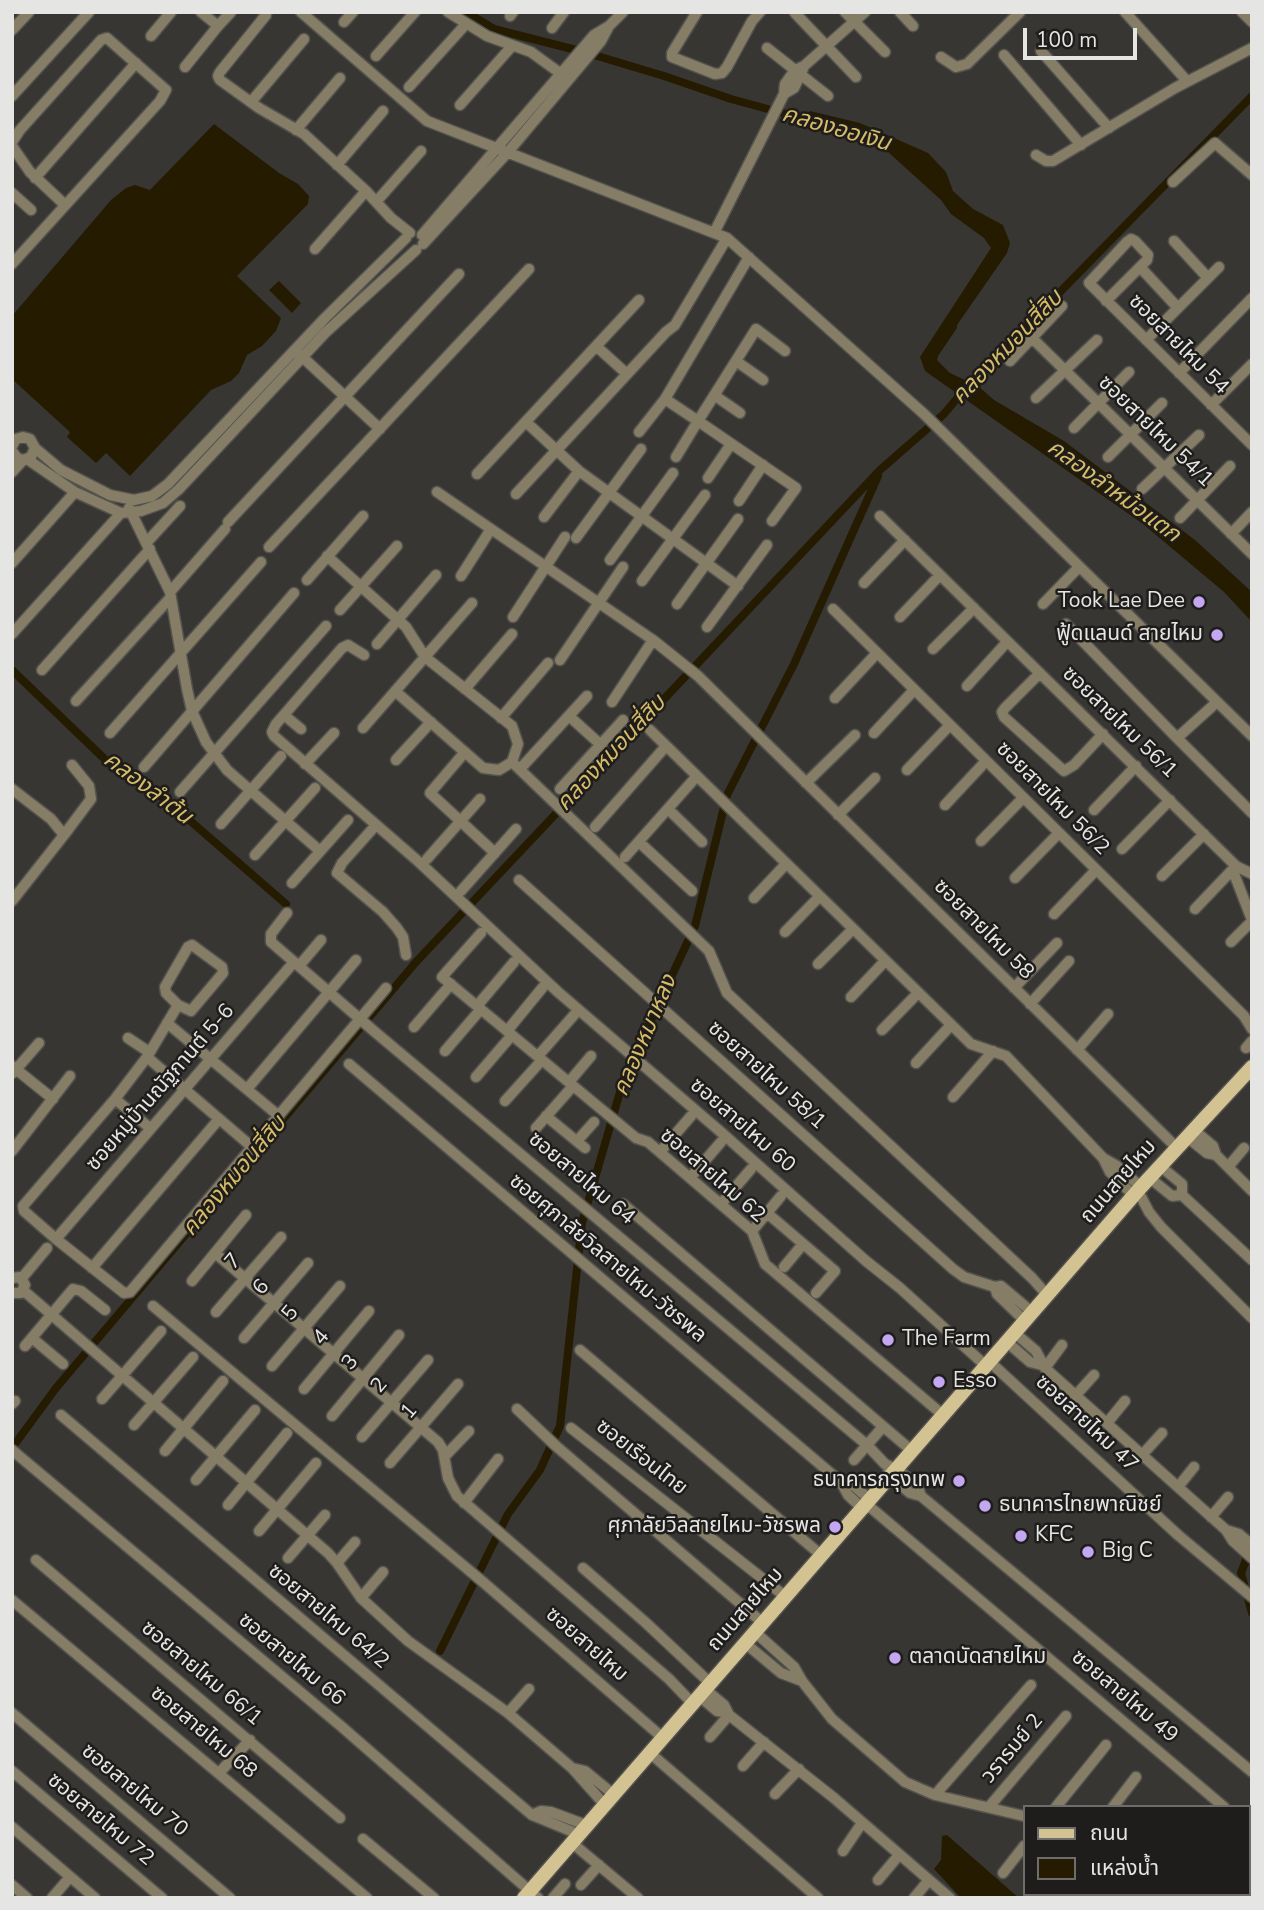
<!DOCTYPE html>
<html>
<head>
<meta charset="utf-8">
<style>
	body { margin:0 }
	#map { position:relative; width:1264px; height:1910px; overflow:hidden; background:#373633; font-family:"Nunito Sans","Noto Sans Thai",sans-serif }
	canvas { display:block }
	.frame { position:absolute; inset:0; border:14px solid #e5e5e3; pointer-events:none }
	.legend { position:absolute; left:1023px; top:1805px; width:228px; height:91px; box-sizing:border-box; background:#1e1d1c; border:2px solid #6e6d6c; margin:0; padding:9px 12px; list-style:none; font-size:21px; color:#e5e5e3 }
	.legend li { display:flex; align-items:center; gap:14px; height:35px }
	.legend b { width:35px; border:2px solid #6e6d6c }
	.scale { position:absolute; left:1023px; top:28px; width:114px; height:32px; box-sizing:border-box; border:4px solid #e5e5e3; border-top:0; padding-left:9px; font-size:21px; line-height:24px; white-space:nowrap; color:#e5e5e3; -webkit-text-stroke:5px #1e1d1c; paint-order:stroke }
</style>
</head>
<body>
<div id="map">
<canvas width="1264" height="1910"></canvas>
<div class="frame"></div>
<ul class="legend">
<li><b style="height:9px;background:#d3c392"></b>ถนน</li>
<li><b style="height:19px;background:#241b00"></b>แหล่งน้ำ</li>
</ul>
<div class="scale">100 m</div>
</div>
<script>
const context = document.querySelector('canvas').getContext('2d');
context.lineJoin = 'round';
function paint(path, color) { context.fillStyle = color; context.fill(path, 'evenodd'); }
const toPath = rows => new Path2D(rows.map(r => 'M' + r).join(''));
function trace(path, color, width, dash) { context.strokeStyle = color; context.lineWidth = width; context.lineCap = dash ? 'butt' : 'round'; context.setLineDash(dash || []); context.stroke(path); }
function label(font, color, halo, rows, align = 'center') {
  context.font = font + ' "Nunito Sans","Noto Sans Thai",sans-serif'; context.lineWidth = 5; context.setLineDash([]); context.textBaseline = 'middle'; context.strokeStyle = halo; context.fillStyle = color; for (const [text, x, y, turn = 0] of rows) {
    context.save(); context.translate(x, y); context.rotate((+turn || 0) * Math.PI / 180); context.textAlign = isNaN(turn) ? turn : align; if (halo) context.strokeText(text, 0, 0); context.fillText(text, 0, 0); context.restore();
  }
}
const water = toPath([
	[810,111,860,123,928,153,946,172,953,191,973,209,1003,225,1010,243,1007,253,957,325,957,328,938,356,937,360,950,373,978,386,994,400,1064,441,1195,540,1252,592,1252,622,1224,592,1143,524,925,371,920,357,991,248,984,238,951,214,941,200,887,151,845,137,798,126],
	[214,124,279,173,298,184,309,196,308,204,237,276,281,318,276,331,262,346,247,355,239,373,231,381,211,390,130,476,106,453,96,463,67,437,70,432,12,379,12,316,111,200,126,188,135,185,150,190],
	[279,281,301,303,292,313,269,290],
	[947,1835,1012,1892,1019,1898,961,1898,934,1869,941,1860,942,1836]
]);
const canal = toPath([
	[466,12,494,29,584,52,664,76,731,99,812,121],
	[12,670,115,769,165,799,286,904],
	[12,1448,56,1388,416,962,880,470,944,414,964,390,1252,96],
	[1249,1552,1241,1573,1252,1613],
	[440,1651,508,1514,540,1470,560,1426,582,1223,624,1078,695,926,727,795,794,664,878,476]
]);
const minor = toPath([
	[301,12,427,121,727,238,924,414,1252,736],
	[448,12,487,36,531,52,564,76],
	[697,12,672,53,672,57,715,74,722,73,727,67,752,21,760,12],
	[845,12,885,52],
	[900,12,913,26],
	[1125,12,1187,81],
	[1242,12,1252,22],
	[795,13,856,77],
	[266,15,220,72,218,76,220,80,259,108,304,134,366,191,391,218,410,233],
	[510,16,513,12],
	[344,22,353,12],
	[218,26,231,12],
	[552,28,564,12],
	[12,30,29,12],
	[151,36,171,12],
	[767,48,828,96],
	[1041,51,1109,128],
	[1004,55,1081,145],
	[376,56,415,12],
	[941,57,956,67,967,64,1020,12],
	[185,67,218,26,201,12],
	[409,87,466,24],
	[784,94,794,88,803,69],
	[12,96,89,12],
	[251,102,304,39],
	[460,105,512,46],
	[296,130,340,78],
	[12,142,20,130,101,40,107,38,166,90,160,101,12,264],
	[12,146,30,172,65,205],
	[1036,155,1046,161,1053,161,1175,88,1252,48],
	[337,165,383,111],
	[35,178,136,63],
	[1173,182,1215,143,1252,175],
	[12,193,31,210],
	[376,202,421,151],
	[714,233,784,94,785,84,795,70,804,66,865,12],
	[422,235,594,35,609,26,623,12],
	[1174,241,1208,278],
	[423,244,508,152,601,41,608,28],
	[315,249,366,191],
	[1140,267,1178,308],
	[1106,301,1147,260,1148,255,1135,241,1131,239,1127,242,1089,283,1091,285,1252,445],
	[1032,338,1252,554],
	[1146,340,1219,267],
	[596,346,627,374],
	[297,352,380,429],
	[736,361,763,380],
	[1010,361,1062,306],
	[1179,373,1252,298],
	[714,395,740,413],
	[1036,398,1097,340],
	[665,399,698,421,756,329,785,351],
	[1211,405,1252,364],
	[526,422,579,471,738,586],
	[1074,428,1129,372],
	[639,432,665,399,749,257],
	[12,446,16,439,23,437,30,439,35,448,31,457,23,460,17,458,12,451],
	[35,448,61,470,110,495,134,500,152,496,168,484,325,318,406,238],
	[676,457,698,421,796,488,772,521],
	[1108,457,1162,403],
	[27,459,75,492,121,513,141,511,163,503,179,489,325,333,416,250],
	[12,472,23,460],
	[477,474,639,300],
	[708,478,731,444],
	[1142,489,1199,435],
	[437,492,653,640,698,676,1177,1148],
	[516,494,666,332,675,325,727,238],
	[739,501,763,465],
	[129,508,170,592,187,689,192,711,206,742,227,770,320,851],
	[880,516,1236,866,1252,874],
	[544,517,579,471],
	[1180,518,1230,466],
	[228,522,459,274],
	[1231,534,1252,512],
	[576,538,641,449],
	[147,542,180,506],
	[269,547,529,269],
	[327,556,406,627,425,657,512,726,518,744,512,762,499,770,483,768,395,691],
	[610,560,673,473],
	[12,563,75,492],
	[461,576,491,529],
	[307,580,363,516],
	[642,581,705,495],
	[864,583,905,540],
	[170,592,225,529],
	[677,604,738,519],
	[1043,604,1079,567],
	[833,609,1231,1003,1244,1016,1252,1029],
	[340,610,397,546],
	[513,617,565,537],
	[900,617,940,575],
	[1066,624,1177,738,1217,702],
	[707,627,767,545],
	[12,634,121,513],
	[377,644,436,575],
	[933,649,974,608],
	[364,655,348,645,342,648,276,724,272,732,274,736,419,862,558,992,722,1133,866,1261,900,1288,986,1366],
	[560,660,623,567],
	[42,670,150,549],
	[1040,673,1005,708,1002,712,1004,717,1064,771,1074,765,1103,734],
	[967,686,1007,642],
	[465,689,512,634],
	[835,698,877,653],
	[76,701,171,597],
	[612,702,653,640],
	[284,715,301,729],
	[569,716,601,745],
	[501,718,548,663],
	[363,728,472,603],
	[650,730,971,1044,1006,1056,1103,1158,1110,1172,1134,1196],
	[110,733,261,562],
	[874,733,914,690],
	[1177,738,1252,813],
	[465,752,430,793,495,853],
	[396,760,431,722],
	[512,762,709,951,727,993,1032,1278,1048,1296],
	[305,764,334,733],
	[144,767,294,593],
	[520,769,587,696],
	[907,770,950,725],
	[806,783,855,735],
	[12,789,51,819,64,835,12,901],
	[560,789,623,720],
	[180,792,326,626],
	[945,805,986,761],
	[668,809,702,842],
	[1094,810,1136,766],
	[838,815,875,778],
	[221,824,281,756],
	[376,825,342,863,337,873,383,912,397,928,403,937,406,955],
	[595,827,666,746],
	[64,835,91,799,89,786,72,765],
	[981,841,1023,798],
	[639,842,692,891],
	[1122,849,1170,800],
	[255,855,315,788],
	[625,857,696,777],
	[427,859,480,799],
	[1233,871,1252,920],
	[1162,876,1204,834],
	[1015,878,1059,833],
	[519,880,953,1269,964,1277,995,1287,1001,1286,1033,1313],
	[292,883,348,820],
	[461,891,516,829],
	[754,898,786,864],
	[1195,909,1236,866],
	[287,913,271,934,271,942,375,1032,867,1445,885,1464,896,1469,917,1485,921,1496,1252,1772],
	[1054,914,1096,870],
	[785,932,819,897],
	[481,933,442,977,636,1138,648,1142,752,1231,765,1264,943,1415],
	[1231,942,1252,921],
	[818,964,853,929],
	[299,966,321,940],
	[1014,988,1057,943],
	[851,997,885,961],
	[1030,1004,1069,961],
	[178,1005,191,1011,223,973,222,967,192,945,188,947,165,987,166,993,178,1005,147,1057,115,1099,23,1206,24,1211,56,1239,124,1293,130,1292,386,988],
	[477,1006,514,962],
	[167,1023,279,1116],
	[414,1027,451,984],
	[882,1030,918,993],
	[507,1031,543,987],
	[128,1038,149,1052],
	[1246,1048,1252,1041],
	[1077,1050,1108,1014],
	[445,1051,481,1009],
	[538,1056,574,1015],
	[147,1057,252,1147],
	[916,1063,951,1025],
	[349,1064,841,1482,848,1495,862,1508,868,1508],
	[12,1066,53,1099],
	[13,1073,39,1043],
	[476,1077,512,1035],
	[569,1082,591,1056],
	[247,1089,356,960],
	[953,1097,993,1051],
	[115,1099,150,1128],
	[505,1101,542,1060],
	[546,1116,585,1148],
	[536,1128,573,1086],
	[1194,1130,1213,1146,1216,1155,1252,1191],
	[1187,1137,1207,1153,1216,1155],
	[577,1141,594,1122],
	[12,1151,70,1076],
	[660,1152,691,1116],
	[1103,1158,1117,1166,1141,1187],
	[1160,1166,1182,1184,1182,1195,1252,1260],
	[1228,1167,1244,1148],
	[690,1178,721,1142],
	[1150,1178,1172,1196,1182,1195],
	[1138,1191,1149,1212,1161,1227,1252,1318],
	[623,1204,912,1451],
	[721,1204,751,1169],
	[767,1213,835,1271,816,1293],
	[752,1231,781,1196],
	[56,1239,294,962],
	[215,1253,438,1442,443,1450,448,1478,457,1496,669,1679,693,1704],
	[784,1267,803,1244],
	[92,1268,219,1119],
	[12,1278,20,1277,25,1285,21,1293,12,1293],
	[22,1278,47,1248],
	[192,1281,246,1215],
	[995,1287,997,1294,1026,1322],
	[24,1291,328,1553,337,1563,361,1598,408,1641,508,1713,572,1768,604,1804],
	[153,1306,483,1582,663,1738],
	[216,1312,281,1237],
	[1015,1333,1036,1351,1045,1368,1226,1530,1233,1541,1252,1558],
	[32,1338,63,1364],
	[244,1338,308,1263],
	[1007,1342,1030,1362,1042,1365],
	[25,1346,73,1289,81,1291,105,1310],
	[580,1350,821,1555],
	[990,1362,1178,1535,1252,1597],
	[272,1366,340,1286],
	[1045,1368,1062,1345],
	[304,1389,369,1311],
	[1076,1395,1094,1375],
	[102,1399,161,1331],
	[12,1404,15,1401],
	[517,1409,556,1446,763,1623],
	[61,1415,532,1815,578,1834],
	[332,1416,399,1335],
	[1107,1423,1125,1401],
	[134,1425,193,1357],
	[571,1428,786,1597],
	[362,1437,428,1360],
	[12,1450,342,1727,538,1898],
	[165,1451,223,1381],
	[1142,1455,1162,1433],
	[445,1456,469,1431],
	[854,1460,881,1429],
	[390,1463,458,1384],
	[888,1472,890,1476,910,1493,921,1496],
	[196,1480,255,1410],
	[841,1482,852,1484,869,1499,870,1504],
	[1178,1487,1194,1467],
	[464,1503,498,1459],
	[228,1505,287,1433],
	[870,1507,1224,1807],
	[1211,1517,1228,1497],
	[1226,1530,1239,1534,1252,1545],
	[259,1531,316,1463],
	[288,1558,325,1515],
	[36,1560,340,1818],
	[337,1563,355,1542],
	[583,1568,645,1622,710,1683],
	[361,1598,383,1572],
	[12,1600,367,1898],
	[755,1632,794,1667,802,1681,832,1719,905,1782,935,1795,1024,1816],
	[745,1643,781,1673,802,1681],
	[705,1689,724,1705,729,1715,834,1798,950,1898],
	[699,1696,717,1711,725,1712],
	[12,1713,230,1898],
	[508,1713,529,1689],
	[710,1737,729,1715],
	[650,1753,818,1898],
	[743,1766,764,1742],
	[572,1768,585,1771,613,1794],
	[12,1771,162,1898],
	[219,1773,250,1740],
	[775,1794,799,1769],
	[935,1795,1031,1685],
	[989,1807,1066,1716],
	[1056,1807,1106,1745],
	[1113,1807,1136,1777],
	[532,1815,541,1811,551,1812,586,1825],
	[12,1827,95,1898],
	[1248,1827,1252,1830],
	[363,1839,434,1898],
	[571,1842,638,1898],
	[843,1851,862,1823],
	[1003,1873,1024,1846],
	[878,1880,899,1855],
	[12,1885,27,1898],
	[581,1885,599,1865],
	[1147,1894,1152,1898],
	[52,1898,70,1877],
	[553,1898,565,1884],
	[914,1898,929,1880],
	[1043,1898,1046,1894],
	[1102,1898,1105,1894],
	[1162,1898,1165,1894],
	[1221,1898,1224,1894]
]);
const major = toPath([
	[524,1898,1141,1187,1252,1067]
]);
const markers = [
	[1199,602,7,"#c4a7f1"],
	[1217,635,7,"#c4a7f1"],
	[888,1340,7,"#c4a7f1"],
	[939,1382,7,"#c4a7f1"],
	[959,1481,7,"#c4a7f1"],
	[985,1506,7,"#c4a7f1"],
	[835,1527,7,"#c4a7f1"],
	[1021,1536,7,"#c4a7f1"],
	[1088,1552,7,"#c4a7f1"],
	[895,1658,7,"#c4a7f1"]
];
const streetNames = [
	["ซอยสายไหม 54",1178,345,45],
	["ซอยสายไหม 54/1",1155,432,44],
	["ซอยสายไหม 56/1",1119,723,44],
	["ซอยสายไหม 56/2",1052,799,45],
	["ซอยสายไหม 58",983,930,45],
	["ซอยสายไหม 58/1",766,1076,42],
	["ซอยหมู่บ้านณัฐกานต์ 5-6",161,1088,-49],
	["ซอยสายไหม 60",742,1126,41],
	["ซอยสายไหม 62",712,1176,41],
	["ซอยสายไหม 64",581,1179,40],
	["ถนนสายไหม",1119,1182,-49],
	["ซอยศุภาลัยวิลสายไหม-วัชรพล",607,1259,40],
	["7",234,1262,-49],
	["6",262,1288,-50],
	["5",291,1314,-50],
	["4",322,1338,-50],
	["3",351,1363,-50],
	["2",380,1386,-50],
	["1",410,1412,-50],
	["ซอยสายไหม 47",1086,1424,43],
	["ซอยเรือนไทย",641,1458,38],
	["ถนนสายไหม",746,1610,-49],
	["ซอยสายไหม 64/2",328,1617,40],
	["ซอยสายไหม",586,1645,41],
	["ซอยสายไหม 66",291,1660,40],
	["ซอยสายไหม 66/1",201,1674,40],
	["ซอยสายไหม 49",1124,1697,40],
	["ซอยสายไหม 68",203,1733,40],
	["วรารมย์ 2",1013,1749,-50],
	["ซอยสายไหม 70",134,1791,40],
	["ซอยสายไหม 72",100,1820,40]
];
const poiNames = [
	["Took Lae Dee",1185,602,"right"],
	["ฟู้ดแลนด์ สายไหม",1203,635,"right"],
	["The Farm",902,1340],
	["Esso",953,1382],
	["ธนาคารกรุงเทพ",945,1481,"right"],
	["ธนาคารไทยพาณิชย์",999,1506],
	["ศุภาลัยวิลสายไหม-วัชรพล",821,1527,"right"],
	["KFC",1035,1536],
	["Big C",1102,1552],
	["ตลาดนัดสายไหม",909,1658]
];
const waterNames = [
	["คลองออเงิน",836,130,16],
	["คลองหมอนสี่สิบ",1008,348,-46],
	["คลองลำหม้อแตก",1113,492,36],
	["คลองหมอนสี่สิบ",612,754,-47],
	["คลองลำต้น",147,789,37],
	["คลองหมาหลง",646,1036,-67],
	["คลองหมอนสี่สิบ",235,1177,-50]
];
paint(water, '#241b00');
trace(canal, '#241b00', 8);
trace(minor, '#53524f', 13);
trace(major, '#53524f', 17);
trace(minor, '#857d65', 10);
trace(major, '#d3c392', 14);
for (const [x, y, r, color] of markers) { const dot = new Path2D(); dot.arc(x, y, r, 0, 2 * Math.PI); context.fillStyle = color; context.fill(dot); trace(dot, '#1e1d1c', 2.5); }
label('21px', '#e5e5e3', '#1e1d1c', streetNames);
label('21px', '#e5e5e3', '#1e1d1c', poiNames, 'left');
label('italic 23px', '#d7bc67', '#1e1d1c', waterNames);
</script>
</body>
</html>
